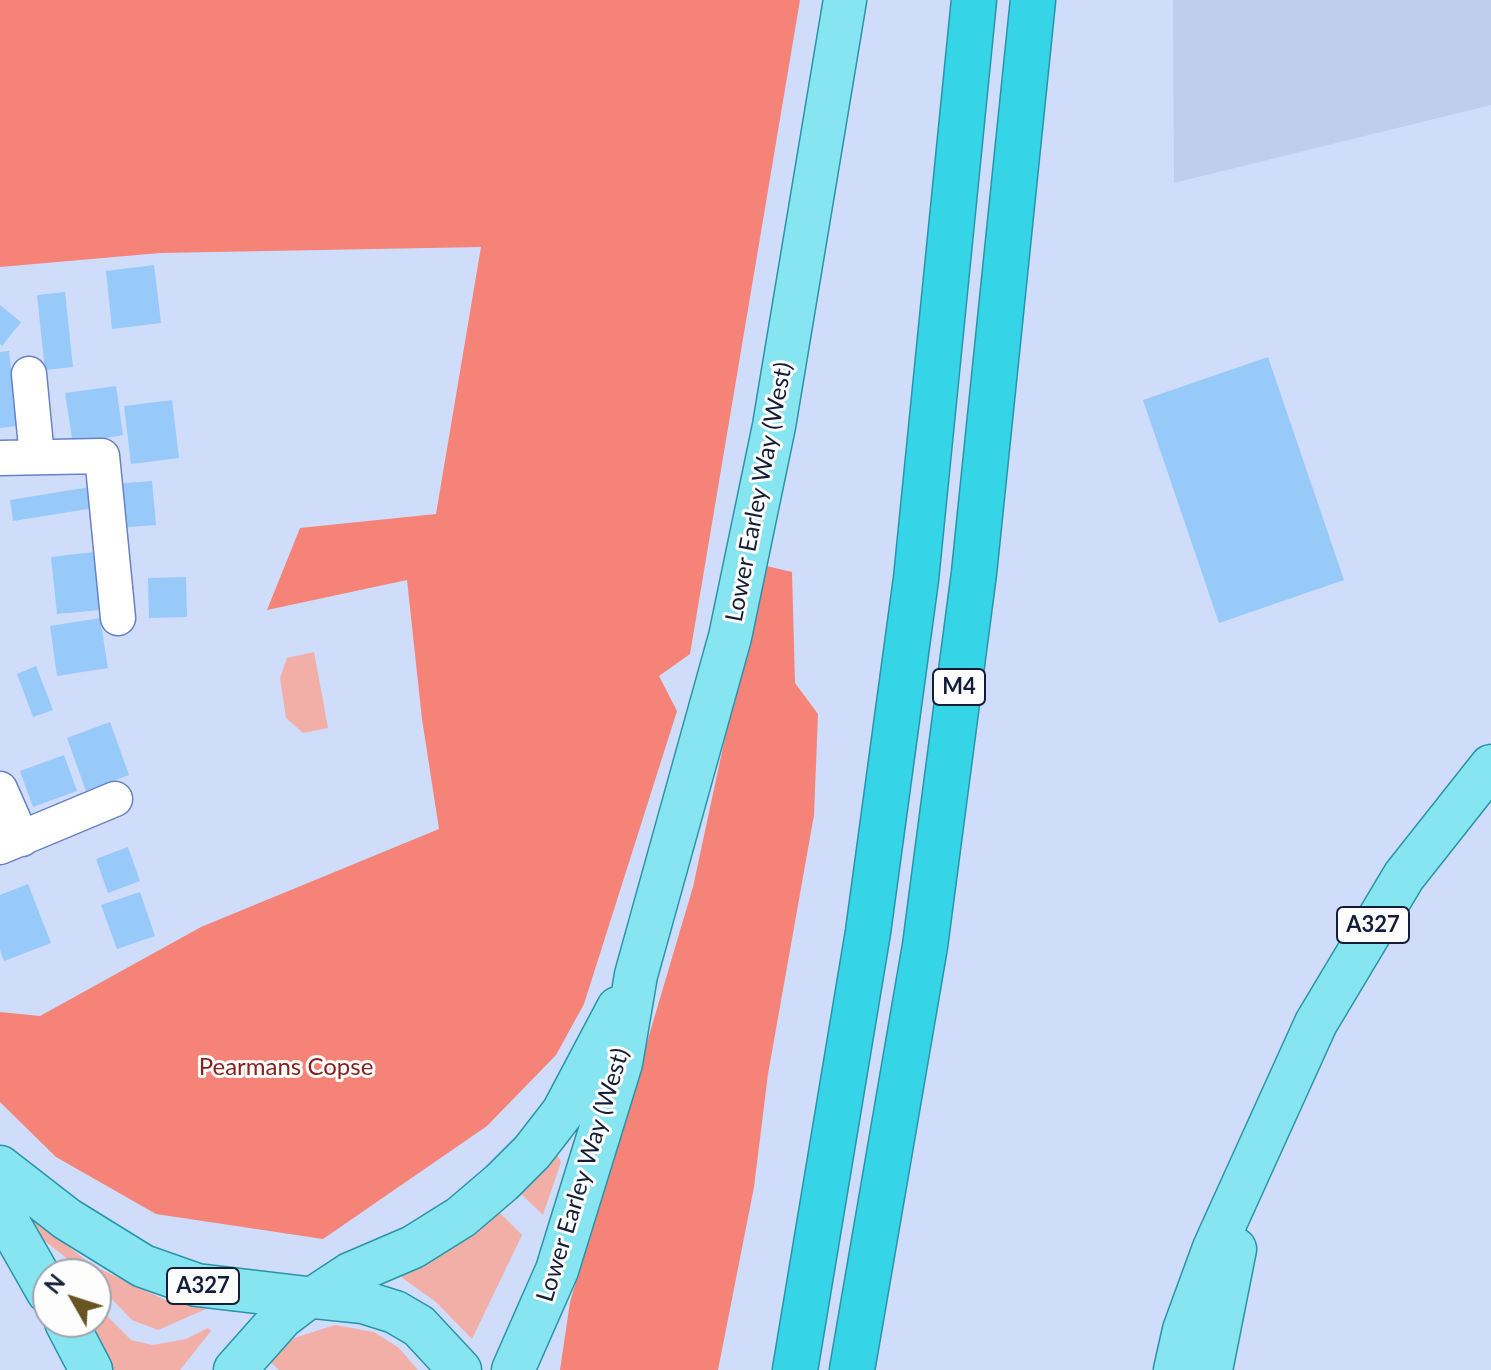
<!DOCTYPE html>
<html>
<head>
<meta charset="utf-8">
<style>
	body { margin:0 }
	#map { position:relative; width:1491px; height:1370px; overflow:hidden; background:#cfdcfa; font-family:Lato,sans-serif }
	canvas { display:block }
	.north { position:absolute; left:32px; top:1258px; width:80px; height:80px; box-sizing:border-box; background:#fdfdfd; border:2px solid #a0a4af; border-radius:50%; rotate:309deg; font-size:22px; font-weight:700; line-height:32px; text-align:center; color:#141e39 }
	.north::after { content:''; display:block; margin:auto; width:28px; height:36px; background:#695523; clip-path:polygon(50% 0,100% 100%,50% 72%,0 100%) }
</style>
</head>
<body>
<div id="map">
<canvas width="1491" height="1370"></canvas>
<div class="north">N</div>
</div>
<script>
const context = document.querySelector('canvas').getContext('2d');
context.lineJoin = 'round';
function paint(path, color) { context.fillStyle = color; context.fill(path, 'evenodd'); }
const toPath = rows => new Path2D(rows.map(r => 'M' + r).join(''));
function trace(path, color, width, dash) { context.strokeStyle = color; context.lineWidth = width; context.lineCap = dash ? 'butt' : 'round'; context.setLineDash(dash || []); context.stroke(path); }
function label(font, color, halo, rows, align = 'center') {
  context.font = font + ' Lato,sans-serif'; context.lineWidth = 6; context.setLineDash([]); context.textBaseline = 'middle'; context.strokeStyle = halo; context.fillStyle = color; for (const [text, x, y, turn = 0] of rows) {
    context.save(); context.translate(x, y); context.rotate((+turn || 0) * Math.PI / 180); context.textAlign = isNaN(turn) ? turn : align; if (halo) context.strokeText(text, 0, 0); context.fillText(text, 0, 0); context.restore();
  }
}
const built = toPath([
	[1173,0,1491,0,1491,105,1174,183]
]);
const green = toPath([
	[314,652,328,728,303,733,286,718,280,678,287,658],
	[556,1153,561,1162,543,1215,515,1188],
	[1,1194,92,1265,165,1300,206,1309,158,1330,132,1320,96,1283,96,1274,87,1274,46,1242,33,1243],
	[494,1207,522,1235,472,1339,436,1302,401,1277],
	[96,1305,131,1340,153,1345,186,1339,208,1328,211,1331,180,1370,112,1370,82,1322,96,1322],
	[335,1325,374,1332,399,1348,418,1370,279,1370,268,1359,294,1338]
]);
const forest = toPath([
	[0,0,800,0,690,654,659,676,677,711,584,1004,556,1055,487,1126,323,1239,156,1214,56,1157,0,1102,0,1012,40,1016,201,927,439,829,422,719,407,580,267,610,300,528,436,514,481,247,160,253,0,267],
	[762,565,792,572,795,683,818,714,814,815,768,1074,754,1187,718,1370,560,1370,570,1302,693,887]
]);
const building = toPath([
	[154,265,161,323,112,329,106,271],
	[65,292,73,367,45,370,37,295],
	[0,305,21,322,2,346,0,344],
	[9,351,17,426,0,428,0,352],
	[1268,357,1344,580,1219,623,1143,400],
	[116,386,123,435,73,444,65,393],
	[172,400,179,458,131,464,124,406],
	[152,481,156,525,117,528,113,484],
	[90,487,94,508,13,521,10,500],
	[94,552,100,610,57,614,51,557],
	[186,577,187,617,149,618,148,578],
	[100,618,108,668,57,676,50,626],
	[36,666,53,710,33,717,17,674],
	[110,722,129,775,86,791,67,738],
	[64,755,77,791,33,807,20,771],
	[128,847,140,881,108,893,96,859],
	[28,884,51,943,4,961,0,950,0,895],
	[140,892,155,936,117,949,101,905]
]);
const minor = toPath([
	[29,374,37,457],
	[0,458,102,456,118,618],
	[0,789,22,839],
	[0,847,115,799]
]);
const major = toPath([
	[0,1167,67,1219,143,1266,197,1285,307,1298],
	[0,1208,48,1292],
	[315,1297,350,1274,413,1247,461,1217,502,1182,532,1152,563,1112,618,1008],
	[66,1322,91,1370],
	[235,1370,282,1317,307,1298,315,1297,363,1302,395,1312,419,1326,460,1370],
	[513,1370,557,1270,621,1063,636,975,730,637,774,426,845,0],
	[1175,1370,1184,1330,1214,1248,1316,1023,1404,876,1491,766],
	[1211,1370,1235,1249]
]);
const highway = toPath([
	[795,1370,868,932,916,579,974,0],
	[852,1370,925,946,974,573,1033,0]
]);
const shields = [
	[959,687,52],
	[1373,925,72],
	[203,1286,72]
];
const shieldNames = [
	["M4",959,687],
	["A327",1373,925],
	["A327",203,1286]
];
const streetNames = [
	["Lower Earley Way (West)",759,492,-79],
	["Lower Earley Way (West)",583,1175,-73]
];
const parkNames = [
	["Pearmans Copse",286,1067]
];
paint(built, '#c0ceee');
paint(green, '#f2afa7');
paint(forest, '#f58378');
paint(building, '#97caf9');
trace(minor, '#6681c6', 37);
trace(major, '#2994a9', 45);
trace(highway, '#2994a9', 47);
trace(minor, '#fff', 34);
trace(major, '#86e5f0', 42);
trace(highway, '#35d4e6', 44);
for (const [x, y, w] of shields) { const box = new Path2D(); box.roundRect(x - w / 2, y - 18, w, 36, 6); context.fillStyle = '#fdfdfd'; context.fill(box); trace(box, '#141e39', 2); }
label('bold 22px', '#141e39', null, shieldNames);
label('24px', '#141e39', '#fdfdfd', streetNames);
label('24px', '#88221f', '#fdfdfd', parkNames);
</script>
</body>
</html>
